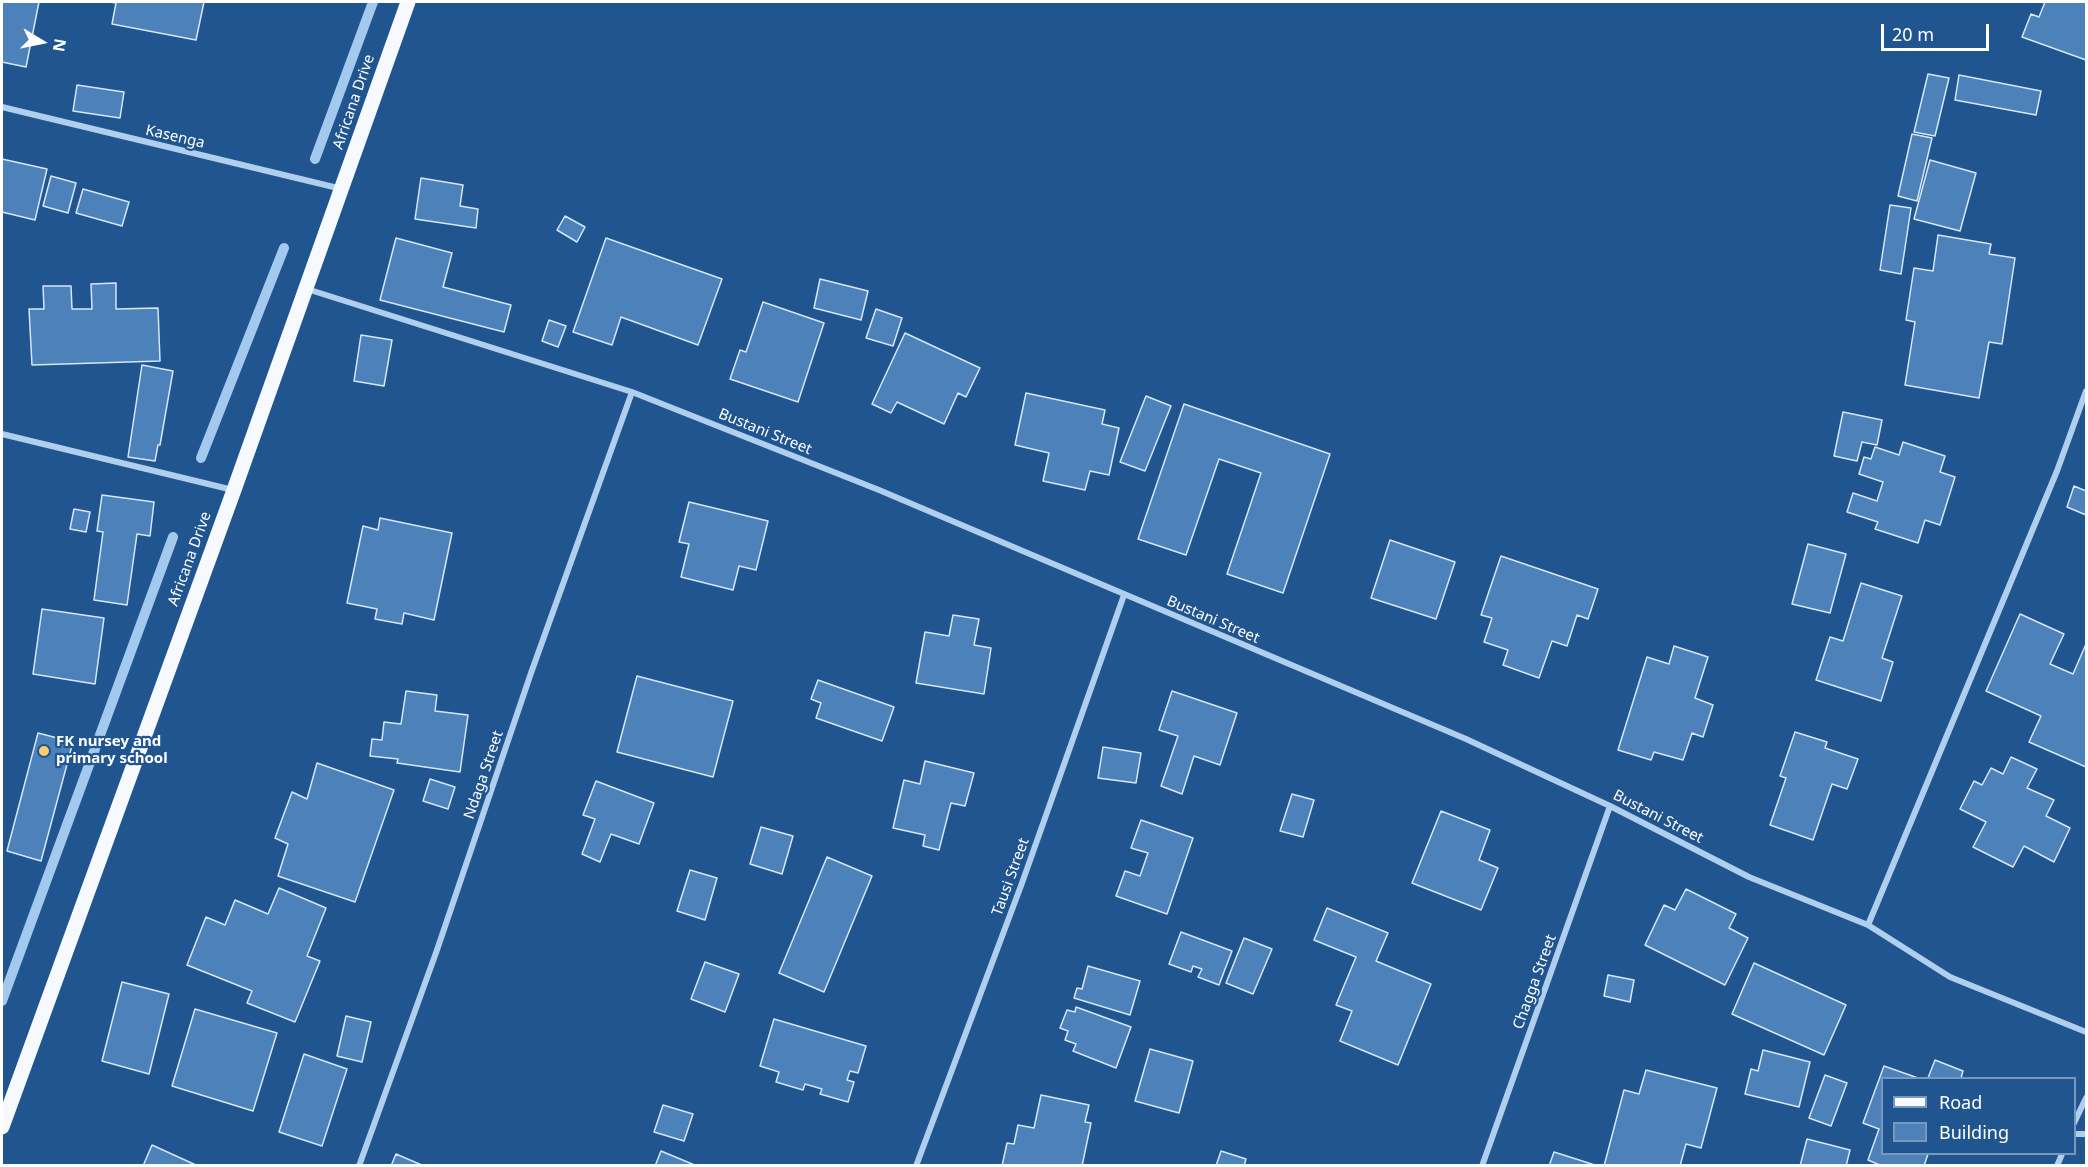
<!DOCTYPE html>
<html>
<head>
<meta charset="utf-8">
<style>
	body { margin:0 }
	#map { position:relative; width:2088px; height:1167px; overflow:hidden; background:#205590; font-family:"Noto Sans",sans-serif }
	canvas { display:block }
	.frame { position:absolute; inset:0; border:3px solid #fff; pointer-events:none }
	.legend { position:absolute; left:1881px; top:1077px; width:195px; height:78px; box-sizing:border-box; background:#205590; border:2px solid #7999bc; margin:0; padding:8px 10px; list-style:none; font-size:18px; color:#fff }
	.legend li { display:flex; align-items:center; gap:12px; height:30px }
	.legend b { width:30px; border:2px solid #7999bc }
	.north { position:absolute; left:12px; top:12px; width:60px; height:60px; -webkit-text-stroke:4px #205590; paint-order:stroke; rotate:100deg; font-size:16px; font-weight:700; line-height:24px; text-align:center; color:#fff }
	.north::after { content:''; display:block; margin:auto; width:21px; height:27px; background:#fff; clip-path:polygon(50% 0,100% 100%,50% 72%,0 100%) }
	.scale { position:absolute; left:1881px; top:24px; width:108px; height:27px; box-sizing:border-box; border:3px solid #fff; border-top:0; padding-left:8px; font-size:18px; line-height:21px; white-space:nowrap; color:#fff; -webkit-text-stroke:4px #205590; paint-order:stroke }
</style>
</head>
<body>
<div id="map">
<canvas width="2088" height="1167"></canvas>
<div class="frame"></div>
<ul class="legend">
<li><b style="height:8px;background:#f6faff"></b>Road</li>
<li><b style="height:16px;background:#4c81b9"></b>Building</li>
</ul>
<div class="north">N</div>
<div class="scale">20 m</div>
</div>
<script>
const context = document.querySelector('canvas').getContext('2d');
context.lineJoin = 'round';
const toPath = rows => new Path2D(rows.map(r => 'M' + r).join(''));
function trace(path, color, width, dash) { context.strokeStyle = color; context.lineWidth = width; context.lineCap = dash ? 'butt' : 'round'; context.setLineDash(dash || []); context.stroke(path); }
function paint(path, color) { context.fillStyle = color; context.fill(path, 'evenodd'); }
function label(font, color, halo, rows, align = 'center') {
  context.font = font + ' "Noto Sans",sans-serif'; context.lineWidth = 4.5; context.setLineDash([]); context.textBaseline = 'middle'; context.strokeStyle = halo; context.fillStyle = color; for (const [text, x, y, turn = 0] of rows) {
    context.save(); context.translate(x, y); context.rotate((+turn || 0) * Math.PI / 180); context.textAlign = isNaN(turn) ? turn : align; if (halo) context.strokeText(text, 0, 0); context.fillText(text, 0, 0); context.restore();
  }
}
const stream = toPath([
	[315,159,373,2],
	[201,458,284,248],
	[2,1001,173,537]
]);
const building = toPath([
	[2,2,39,2,26,67,2,62,2,2],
	[110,2,204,2,196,40,112,24,116,3,110,2],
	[2045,2,2086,2,2086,60,2022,37,2031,14,2039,17,2045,2],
	[1928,74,1949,78,1935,136,1914,132,1928,74],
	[1959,75,2041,91,2036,115,1955,100,1959,75],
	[77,85,124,92,120,118,73,111,77,85],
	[1912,134,1932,138,1917,201,1898,196,1912,134],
	[2,159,47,169,35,220,2,212,2,159],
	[1930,160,1976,173,1960,231,1914,219,1930,160],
	[51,176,76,183,68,213,43,206,51,176],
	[421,178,463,185,460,206,478,209,476,228,415,219,421,178],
	[83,189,129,202,122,226,76,213,83,189],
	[1890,205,1911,208,1901,274,1880,270,1890,205],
	[565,216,585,227,577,242,557,230,565,216],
	[1938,235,1991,244,1989,254,2015,258,2002,344,1989,342,1979,398,1905,385,1915,322,1906,320,1914,268,1933,271,1938,235],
	[396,238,452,253,443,287,511,305,504,332,380,300,396,238],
	[606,238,722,279,698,345,621,317,612,345,573,332,606,238],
	[820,279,868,291,861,320,814,308,820,279],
	[116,283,116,309,158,308,160,361,32,365,29,309,44,309,43,286,71,286,72,309,92,309,91,284,116,283],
	[763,302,824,323,798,402,730,379,740,350,746,352,763,302],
	[876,309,902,318,893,346,866,338,876,309],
	[549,320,566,326,558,347,542,341,549,320],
	[905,333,980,368,966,397,958,393,944,424,897,402,891,413,872,404,905,333],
	[361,335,392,340,384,386,354,381,361,335],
	[142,365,173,371,160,445,158,445,155,461,128,457,142,365],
	[1026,393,1105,410,1102,424,1119,428,1109,475,1090,471,1085,490,1043,481,1049,453,1015,445,1026,393],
	[1146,396,1171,406,1145,471,1120,462,1146,396],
	[1184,404,1330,454,1283,593,1227,574,1261,473,1219,459,1186,555,1138,539,1184,404],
	[1843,412,1882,420,1877,445,1862,442,1857,461,1834,456,1843,412],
	[1903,442,1945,456,1940,472,1955,477,1940,525,1925,520,1918,543,1875,529,1878,522,1847,512,1853,493,1877,501,1883,482,1859,474,1864,457,1871,459,1875,447,1899,455,1903,442],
	[2074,486,2086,491,2086,515,2067,507,2074,486],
	[102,495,154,502,150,536,137,534,127,605,94,600,103,532,97,531,102,495],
	[689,502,768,521,756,570,739,566,733,590,681,577,689,544,679,542,689,502],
	[74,509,90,512,86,532,70,529,74,509],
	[380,518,452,533,434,620,404,613,402,624,375,619,377,609,347,603,363,526,378,530,380,518],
	[1390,540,1455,562,1436,619,1371,598,1390,540],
	[1808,544,1846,554,1830,613,1792,604,1808,544],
	[1501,556,1598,589,1588,619,1577,615,1567,646,1552,641,1539,678,1503,665,1508,650,1484,642,1492,618,1481,615,1501,556],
	[1861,583,1902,596,1882,658,1893,662,1881,701,1816,680,1830,637,1843,641,1861,583],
	[42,609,104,618,95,684,33,674,42,609],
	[2020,614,2064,634,2050,664,2073,674,2086,644,2086,767,2029,742,2041,716,1986,691,2020,614],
	[953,615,979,619,974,645,991,648,984,694,916,683,925,632,949,636,953,615],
	[1674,646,1708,657,1695,698,1713,705,1703,737,1692,733,1683,760,1654,752,1651,760,1618,750,1647,657,1669,664,1674,646],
	[637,676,733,701,713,777,617,752,637,676],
	[818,680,894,707,882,741,816,718,821,703,811,699,818,680],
	[406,691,437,695,435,711,468,715,460,772,397,763,398,759,370,756,372,739,382,740,384,722,401,724,406,691],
	[1172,691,1237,713,1220,765,1194,756,1182,794,1161,786,1178,736,1159,730,1172,691],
	[1795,732,1827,742,1825,748,1858,759,1847,789,1832,784,1813,840,1770,825,1786,778,1780,776,1795,732],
	[38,733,73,742,41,861,7,851,38,733],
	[1103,747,1141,753,1136,783,1098,778,1103,747],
	[2011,757,2037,769,2027,788,2054,800,2046,816,2070,828,2054,862,2024,846,2013,867,1973,847,1986,822,1960,809,1974,781,1982,785,1991,768,2003,774,2011,757],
	[925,761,974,773,965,806,951,803,939,850,923,846,925,835,893,828,904,780,920,784,925,761],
	[317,763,394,790,355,902,278,876,288,844,275,838,292,792,307,799,317,763],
	[430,779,455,787,448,809,423,801,430,779],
	[596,781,654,803,639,844,611,834,600,862,582,854,595,819,583,815,596,781],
	[1292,794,1314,800,1303,837,1280,831,1292,794],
	[1441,811,1490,830,1479,860,1498,868,1481,910,1412,883,1441,811],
	[1141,820,1193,838,1167,914,1116,896,1125,871,1140,876,1148,853,1131,848,1141,820],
	[761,827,793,836,782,874,750,864,761,827],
	[827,857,872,876,824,992,779,973,827,857],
	[690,870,717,878,705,920,677,911,690,870],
	[279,888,326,908,307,956,320,961,295,1022,247,1003,252,991,187,965,206,917,225,925,235,900,268,914,279,888],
	[1686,889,1736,914,1729,928,1748,938,1725,985,1645,945,1664,905,1675,910,1686,889],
	[1327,908,1388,933,1376,961,1431,984,1398,1065,1340,1041,1352,1011,1336,1005,1356,957,1314,940,1327,908],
	[1181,932,1232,951,1219,985,1198,977,1202,969,1193,966,1191,972,1169,964,1181,932],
	[1244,938,1272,949,1253,994,1226,983,1244,938],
	[705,962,739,974,725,1012,691,999,705,962],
	[1754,963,1846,1005,1824,1055,1732,1014,1754,963],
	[1088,966,1140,981,1130,1015,1074,998,1077,988,1082,989,1088,966],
	[1608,975,1634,980,1630,1002,1604,996,1608,975],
	[122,982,169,994,149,1074,102,1061,122,982],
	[1076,1007,1131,1027,1116,1068,1073,1051,1076,1044,1065,1040,1068,1031,1060,1028,1067,1010,1075,1012,1076,1007],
	[195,1009,277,1033,253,1111,172,1086,195,1009],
	[346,1016,371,1022,362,1062,337,1056,346,1016],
	[774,1019,866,1046,858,1073,850,1071,847,1080,854,1082,848,1102,820,1094,822,1089,805,1084,803,1090,776,1082,779,1072,760,1066,774,1019],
	[1150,1049,1193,1061,1179,1113,1135,1101,1150,1049],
	[1763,1050,1810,1062,1799,1107,1745,1094,1751,1069,1758,1071,1763,1050],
	[304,1054,347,1069,322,1146,279,1132,304,1054],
	[1935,1060,1963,1071,1961,1078,1928,1078,1935,1060],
	[1884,1066,1918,1078,1882,1078,1882,1154,1928,1154,1924,1166,1882,1166,1868,1160,1879,1129,1863,1123,1884,1066],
	[1646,1070,1717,1088,1701,1148,1686,1144,1680,1166,1604,1166,1624,1090,1639,1094,1646,1070],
	[1825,1075,1847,1083,1831,1126,1809,1118,1825,1075],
	[1041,1095,1089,1105,1085,1122,1091,1123,1082,1166,1002,1166,1007,1143,1014,1144,1018,1125,1034,1128,1041,1095],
	[663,1105,693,1114,684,1141,654,1132,663,1105],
	[1807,1139,1850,1150,1846,1166,1800,1166,1807,1139],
	[152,1145,198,1166,143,1166,152,1145],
	[661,1151,697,1166,655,1166,661,1151],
	[1221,1151,1246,1159,1244,1166,1216,1166,1221,1151],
	[1554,1152,1598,1166,1549,1166,1554,1152],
	[396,1154,424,1166,391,1166,396,1154]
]);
const minor = toPath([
	[2,107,342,189],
	[307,289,632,392,879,490,1466,739,1610,806,1749,877,1868,925,1950,977,2086,1032],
	[2,434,233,490],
	[1868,925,2057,471,2086,391],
	[2074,1123,2086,1098],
	[2074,1134,2086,1134],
	[359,1166,437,950,531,673,632,392],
	[916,1166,1022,883,1124,595],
	[1482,1166,1610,806],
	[2057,1166,2062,1154]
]);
const primary = toPath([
	[2,1127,234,490,408,2]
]);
const markers = [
	[44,751,6,"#fbcd70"]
];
const streetNames = [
	["Africana Drive",354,102,-71],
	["Kasenga",175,137,13],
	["Bustani Street",765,432,22],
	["Africana Drive",190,559,-70],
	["Bustani Street",1213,620,23],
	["Ndaga Street",484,775,-71],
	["Bustani Street",1658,817,27],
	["Tausi Street",1011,877,-70],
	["Chagga Street",1535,982,-70]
];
const poiNames = [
	["FK nursey and",56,742],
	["primary school",56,759]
];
trace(stream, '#a3c9ee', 10);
paint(building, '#4c81b9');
trace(building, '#d5e7f9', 1.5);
trace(minor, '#b0ceed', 6);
trace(primary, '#f6faff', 15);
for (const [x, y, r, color] of markers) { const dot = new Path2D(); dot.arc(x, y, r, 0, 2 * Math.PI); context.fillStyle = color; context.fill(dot); trace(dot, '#205590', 2); }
label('15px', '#fff', '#205590', streetNames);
label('bold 15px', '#fff', '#205590', poiNames, 'left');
</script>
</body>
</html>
